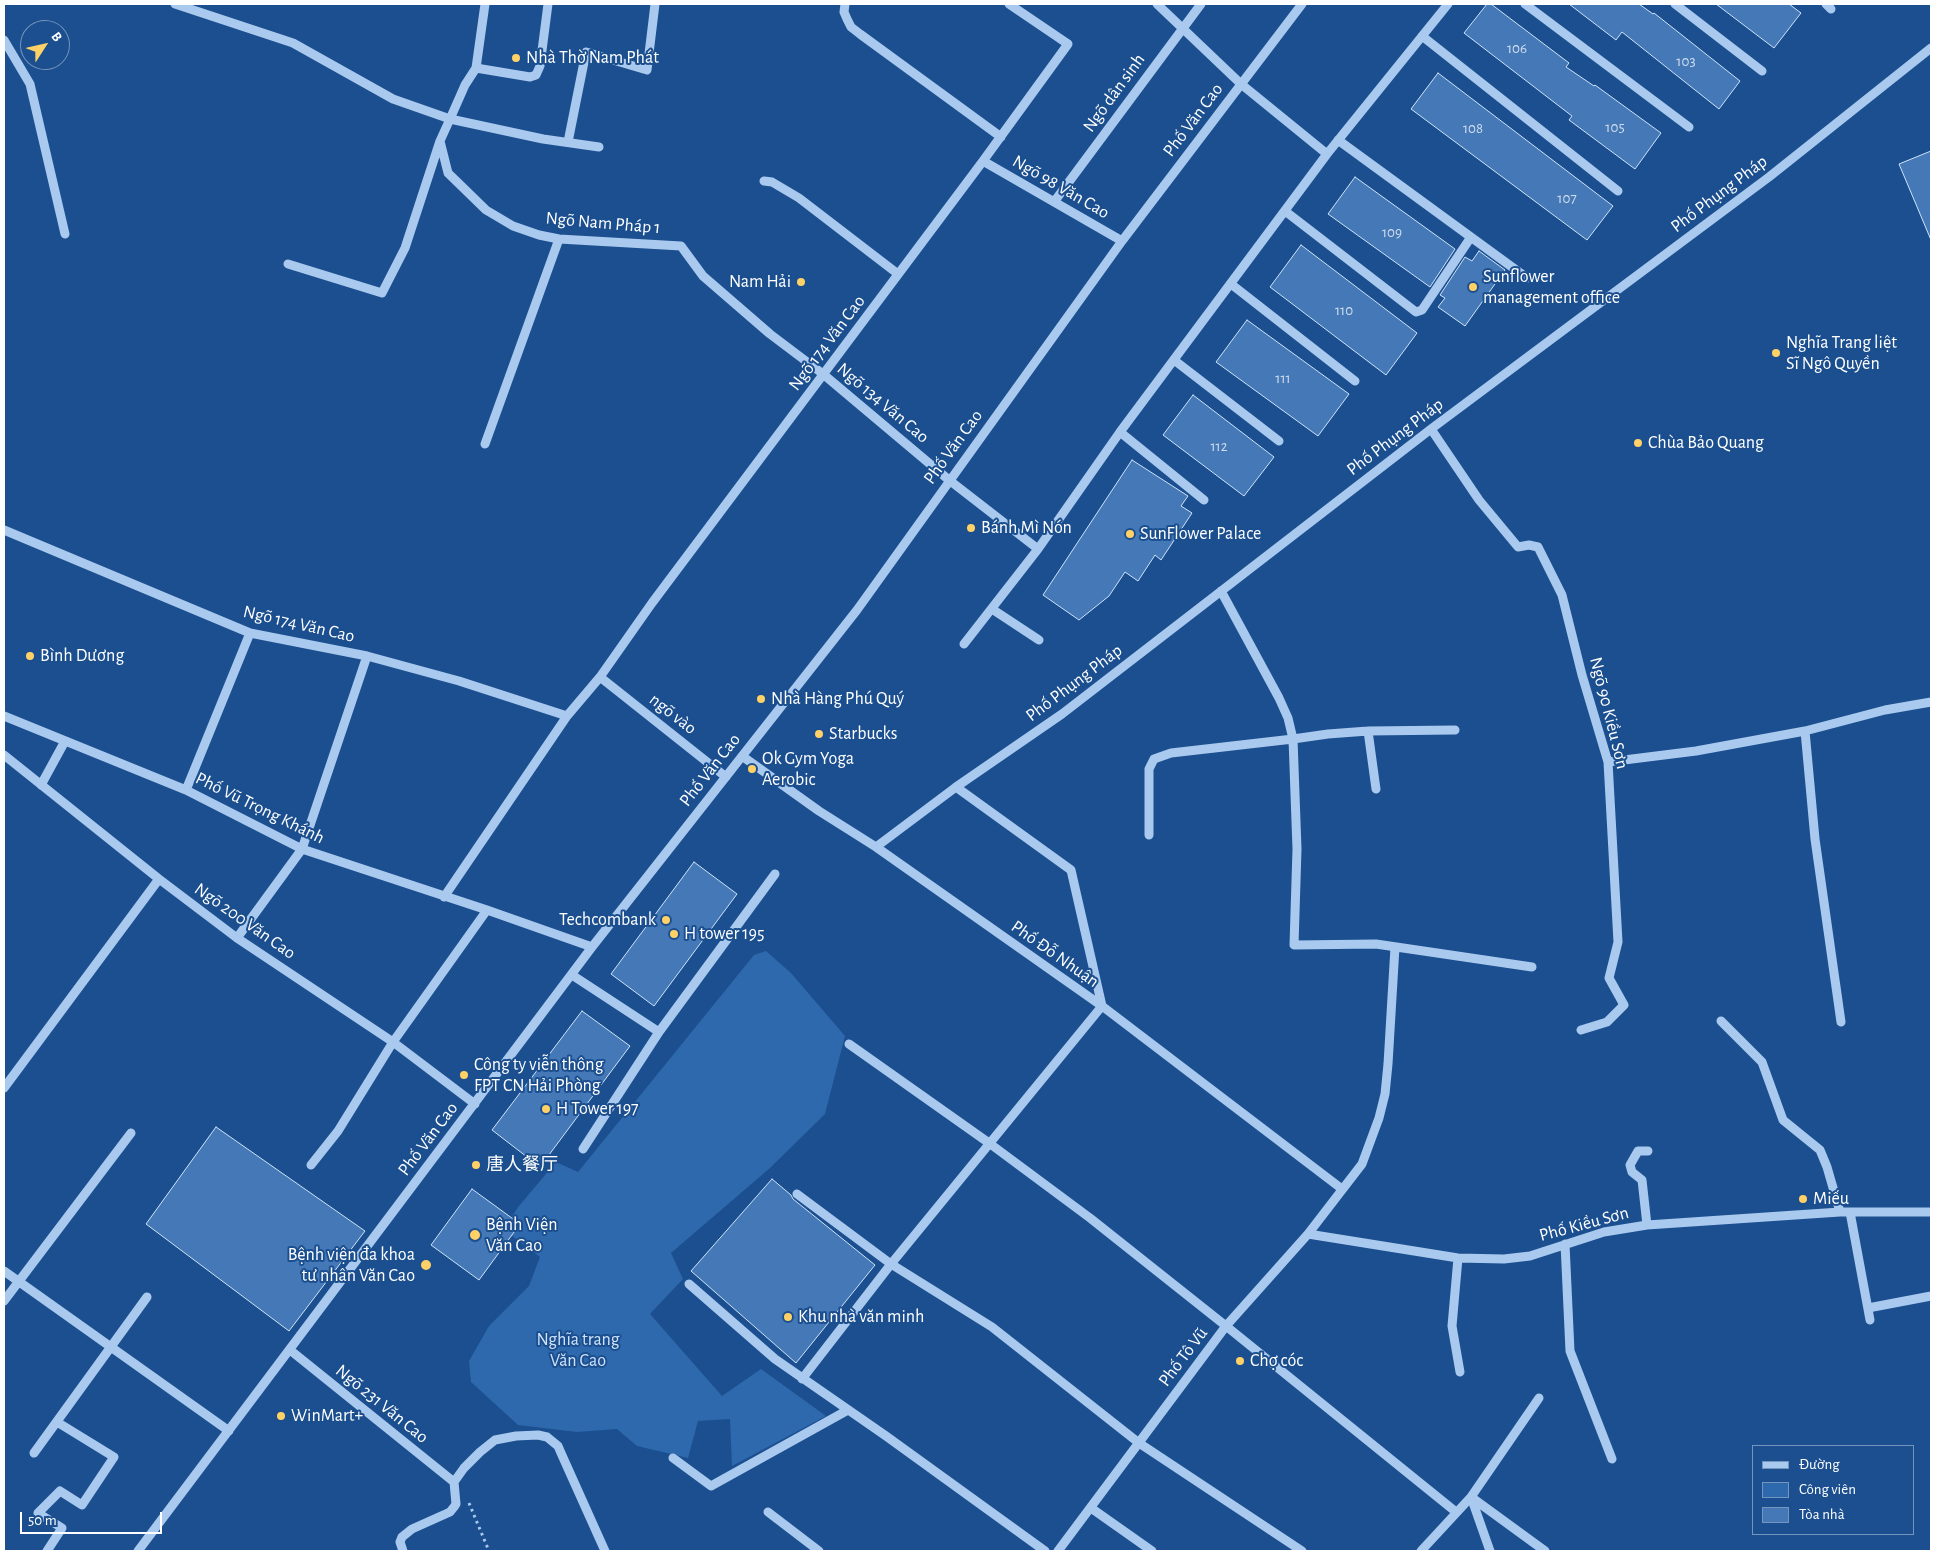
<!DOCTYPE html>
<html>
<head>
<meta charset="utf-8">
<style>
	body { margin:0 }
	#map { position:relative; width:1935px; height:1555px; overflow:hidden; background:#1b4f8f; font-family:"Alegreya Sans",sans-serif }
	canvas { display:block }
	.frame { position:absolute; inset:0; border:5px solid #fff; pointer-events:none }
	.legend { position:absolute; left:1752px; top:1445px; width:162px; height:90px; box-sizing:border-box; background:#1b4f8f; border:1px solid #7695bc; margin:0; padding:6px 9px; list-style:none; font-size:15px; color:#fff }
	.legend li { display:flex; align-items:center; gap:10px; height:25px }
	.legend b { width:25px; border:1px solid #7695bc }
	.north { position:absolute; left:20px; top:20px; width:50px; height:50px; box-sizing:border-box; background:#1b4f8f; border:1px solid #7695bc; border-radius:50%; rotate:55deg; font-size:14px; font-weight:700; line-height:20px; text-align:center; color:#fff }
	.north::after { content:''; display:block; margin:auto; width:18px; height:22px; background:#ffd166; clip-path:polygon(50% 0,100% 100%,50% 72%,0 100%) }
	.scale { position:absolute; left:20px; top:1512px; width:142px; height:22px; box-sizing:border-box; border:2px solid #fff; border-top:0; padding-left:6px; font-size:15px; line-height:18px; white-space:nowrap; color:#fff; -webkit-text-stroke:4px #1b4f8f; paint-order:stroke }
</style>
</head>
<body>
<div id="map">
<canvas width="1935" height="1555"></canvas>
<div class="frame"></div>
<ul class="legend">
<li><b style="height:6px;background:#a9c9ee"></b>Đường</li>
<li><b style="height:14px;background:#2e69ad"></b>Công viên</li>
<li><b style="height:14px;background:#4478b7"></b>Tòa nhà</li>
</ul>
<div class="north">B</div>
<div class="scale">50 m</div>
</div>
<script>
const context = document.querySelector('canvas').getContext('2d');
context.lineJoin = 'round';
function paint(path, color) { context.fillStyle = color; context.fill(path, 'evenodd'); }
const toPath = rows => new Path2D(rows.map(r => 'M' + r).join(''));
function trace(path, color, width, dash) { context.strokeStyle = color; context.lineWidth = width; context.lineCap = dash ? 'butt' : 'round'; context.setLineDash(dash || []); context.stroke(path); }
function label(font, color, halo, rows, align = 'center') {
  context.font = font + ' "Alegreya Sans","Noto Sans SC",sans-serif'; context.lineWidth = 4; context.setLineDash([]); context.textBaseline = 'middle'; context.strokeStyle = halo; context.fillStyle = color; for (const [text, x, y, turn = 0] of rows) {
    context.save(); context.translate(x, y); context.rotate((+turn || 0) * Math.PI / 180); context.textAlign = isNaN(turn) ? turn : align; if (halo) context.strokeText(text, 0, 0); context.fillText(text, 0, 0); context.restore();
  }
}
const green = toPath([
	[766,951,791,973,845,1036,825,1114,770,1168,671,1253,683,1279,650,1314,722,1396,761,1369,826,1416,732,1466,730,1419,698,1421,688,1458,637,1446,617,1429,577,1432,518,1425,471,1382,469,1361,489,1326,529,1286,540,1257,503,1229,519,1206,556,1162,578,1172,754,955]
]);
const building = toPath([
	[1487,4,1491,4,1569,63,1566,67,1594,86,1595,85,1661,133,1635,169,1569,120,1572,116,1464,33,1487,4],
	[1569,4,1639,4,1653,14,1654,13,1740,81,1719,109,1622,32,1616,40,1569,4],
	[1716,4,1789,4,1801,13,1774,48,1716,4],
	[1438,73,1613,206,1587,240,1411,109,1438,73],
	[1931,151,1931,240,1899,164,1931,151],
	[1355,177,1455,249,1430,287,1328,214,1355,177],
	[1301,245,1417,333,1386,375,1270,287,1301,245],
	[1479,251,1505,270,1465,326,1438,307,1445,298,1440,295,1465,257,1472,261,1479,251],
	[1247,320,1349,394,1318,436,1216,362,1247,320],
	[1193,395,1274,457,1244,496,1163,435,1193,395],
	[1132,460,1188,496,1181,506,1192,513,1161,560,1155,555,1138,581,1125,572,1109,596,1079,620,1043,595,1132,460],
	[694,862,737,894,654,1006,611,974,694,862],
	[582,1011,630,1046,540,1167,492,1130,582,1011],
	[216,1127,365,1231,289,1331,146,1224,216,1127],
	[772,1179,791,1195,793,1199,875,1265,796,1363,691,1271,772,1179],
	[472,1189,520,1224,479,1280,431,1245,472,1189]
]);
const path = toPath([
	[469,1503,489,1551]
]);
const minor = toPath([
	[175,4,293,43,393,99,450,119,465,85,476,68,485,4],
	[845,4,844,12,847,19,851,27,860,34,1001,137],
	[1157,4,1241,84,1327,154],
	[1525,4,1689,127],
	[1675,4,1762,71],
	[1826,4,1831,9],
	[1422,36,1618,191],
	[4,40,30,84,65,234],
	[476,68,530,77,536,75,540,66,548,4],
	[1338,140,1527,278],
	[440,141,448,173,486,210,513,226,539,235,559,239,681,246,703,276,770,334,823,374,949,480,1038,549],
	[568,142,586,52,647,70,655,4],
	[983,161,1122,241],
	[764,181,772,182,799,198,898,274],
	[1054,202,1201,4],
	[1285,211,1416,312,1422,310,1471,237],
	[288,264,382,293,405,248,440,141,450,119,543,139,599,147],
	[1231,284,1355,381],
	[1174,360,1279,441],
	[1431,429,1479,500,1518,547,1529,545,1538,547,1562,595,1582,675,1608,762,1618,942,1609,978,1624,1005,1607,1022,1581,1030],
	[1120,432,1204,500],
	[485,444,559,239],
	[4,530,250,633,367,656,459,681,567,716],
	[992,609,1039,640],
	[964,644,1038,549,1120,432,1327,154,1448,4],
	[600,677,726,777],
	[4,716,186,790,302,849,487,910,592,947],
	[1455,730,1368,731,1328,734,1293,739,1297,849,1294,945,1376,944,1532,967],
	[1368,731,1376,789],
	[1805,731,1815,839,1841,1022],
	[4,755,159,879,237,938,393,1042,475,1104],
	[742,756,819,811,876,847,1102,1006,1342,1189],
	[1608,762,1696,751,1805,731,1885,710,1931,702],
	[41,785,65,741],
	[186,790,250,633],
	[1149,835,1149,769,1154,759,1171,753,1293,739,1288,718,1279,698,1221,591],
	[876,847,956,787,1062,714,1431,429,1769,177,1931,48],
	[444,897,567,716,600,677,652,603,983,161,1068,44,1009,4],
	[237,938,302,849,367,656],
	[572,975,659,1032,775,874],
	[1721,1021,1762,1062,1783,1120,1820,1150,1827,1167,1840,1212],
	[849,1044,989,1143,1090,1218,1226,1326,1456,1512],
	[4,1088,159,879],
	[583,1149,659,1032],
	[311,1165,338,1131,393,1042,487,910],
	[797,1194,891,1264,992,1327,1139,1443,1302,1551],
	[1850,1212,1870,1320],
	[1647,1225,1642,1180,1632,1172,1630,1165,1638,1151,1648,1151],
	[1308,1234,1458,1258,1504,1259,1530,1256,1604,1232,1647,1225,1840,1212,1931,1212],
	[1565,1244,1570,1351,1612,1459],
	[1458,1258,1452,1326,1460,1372],
	[4,1271,229,1431],
	[689,1284,775,1359,886,1436,1045,1551],
	[4,1301,131,1133],
	[1868,1308,1931,1296],
	[290,1350,454,1482,456,1504,454,1507,450,1512,412,1529,402,1537,400,1542,403,1551],
	[802,1379,891,1264,1102,1006,1071,870,956,787],
	[34,1453,147,1297],
	[673,1458,711,1486,848,1410],
	[454,1482,464,1468,480,1452,495,1440,516,1436,538,1435,547,1437,558,1446,561,1453,605,1551],
	[1471,1497,1545,1551],
	[1471,1497,1490,1551],
	[1091,1508,1152,1551],
	[768,1512,819,1551],
	[47,1551,62,1528,38,1513,60,1491,82,1505,114,1457,57,1422],
	[138,1551,592,947,857,610,1122,241,1302,4],
	[1058,1551,1226,1326,1308,1234,1362,1164,1379,1118,1385,1094,1388,1064,1395,947],
	[1421,1551,1471,1497,1539,1398]
]);
const markers = [
	[516,58,5,"#ffd166"],
	[801,282,5,"#ffd166"],
	[1473,287,5,"#ffd166"],
	[1776,353,5,"#ffd166"],
	[1638,443,5,"#ffd166"],
	[971,528,5,"#ffd166"],
	[1130,534,5,"#ffd166"],
	[30,656,5,"#ffd166"],
	[761,699,5,"#ffd166"],
	[819,734,5,"#ffd166"],
	[752,769,5,"#ffd166"],
	[666,920,5,"#ffd166"],
	[674,934,5,"#ffd166"],
	[464,1075,5,"#ffd166"],
	[546,1109,5,"#ffd166"],
	[476,1165,5,"#ffd166"],
	[1803,1199,5,"#ffd166"],
	[475,1235,6,"#ffd166"],
	[426,1265,6,"#ffd166"],
	[788,1317,5,"#ffd166"],
	[1240,1361,5,"#ffd166"],
	[281,1416,5,"#ffd166"]
];
const numberNames = [
	["106",1517,48],
	["103",1686,61],
	["105",1615,127],
	["108",1473,128],
	["107",1567,198],
	["109",1392,232],
	["110",1344,310],
	["111",1283,378],
	["112",1219,446]
];
const poiNames = [
	["Nhà Thờ Nam Phát",526,58],
	["Sunflower",1483,277],
	["management office",1483,298],
	["Nam Hải",791,282,"right"],
	["Nghĩa Trang liệt",1786,343],
	["Sĩ Ngô Quyền",1786,364],
	["Chùa Bảo Quang",1648,443],
	["Bánh Mì Nón",981,528],
	["SunFlower Palace",1140,534],
	["Bình Dương",40,656],
	["Nhà Hàng Phú Quý",771,699],
	["Starbucks",829,734],
	["Ok Gym Yoga",762,759],
	["Aerobic",762,780],
	["Techcombank",656,920,"right"],
	["H tower 195",684,934],
	["Công ty viễn thông",474,1065],
	["FPT CN Hải Phòng",474,1086],
	["H Tower 197",556,1109],
	["唐人餐厅",486,1165],
	["Miếu",1813,1199],
	["Bệnh Viện",486,1225],
	["Văn Cao",486,1246],
	["Bệnh viện đa khoa",415,1255,"right"],
	["tư nhân Văn Cao",415,1276,"right"],
	["Khu nhà văn minh",798,1317],
	["Chợ cóc",1250,1361],
	["WinMart+",291,1416]
];
const streetNames = [
	["Ngõ dân sinh",1114,93,-54],
	["Phố Văn Cao",1193,120,-53],
	["Ngõ 98 Văn Cao",1061,187,30],
	["Phố Phụng Pháp",1719,194,-37],
	["Ngõ Nam Pháp 1",603,223,5],
	["Ngõ 174 Văn Cao",827,343,-53],
	["Ngõ 134 Văn Cao",883,403,40],
	["Phố Phụng Pháp",1395,437,-37],
	["Phố Văn Cao",953,447,-54],
	["Ngõ 174 Văn Cao",299,624,13],
	["Phố Phụng Pháp",1074,683,-37],
	["Ngõ 90 Kiều Sơn",1609,713,76],
	["ngõ vào",673,714,38],
	["Phố Văn Cao",710,770,-52],
	["Phố Vũ Trọng Khánh",260,808,26],
	["Ngõ 200 Văn Cao",245,921,35],
	["Phố Đỗ Nhuận",1055,954,35],
	["Phố Văn Cao",428,1139,-53],
	["Phố Kiều Sơn",1584,1224,-15],
	["Phố Tô Vũ",1183,1357,-53],
	["Ngõ 231 Văn Cao",382,1404,39]
];
const parkNames = [
	["Nghĩa trang",578,1340],
	["Văn Cao",578,1361]
];
paint(green, '#2e69ad');
paint(building, '#4478b7');
trace(building, '#cfe3fa', 1);
trace(path, '#a9c9ee', 3, [2.5, 4]);
trace(minor, '#a9c9ee', 9);
for (const [x, y, r, color] of markers) { const dot = new Path2D(); dot.arc(x, y, r, 0, 2 * Math.PI); context.fillStyle = color; context.fill(dot); trace(dot, '#1b4f8f', 2); }
label('15px', '#d0dded', null, numberNames);
label('18px', '#fff', '#1b4f8f', poiNames, 'left');
label('18px', '#fff', '#1b4f8f', streetNames);
label('18px', '#cfe3fa', '#1b4f8f', parkNames);
</script>
</body>
</html>
